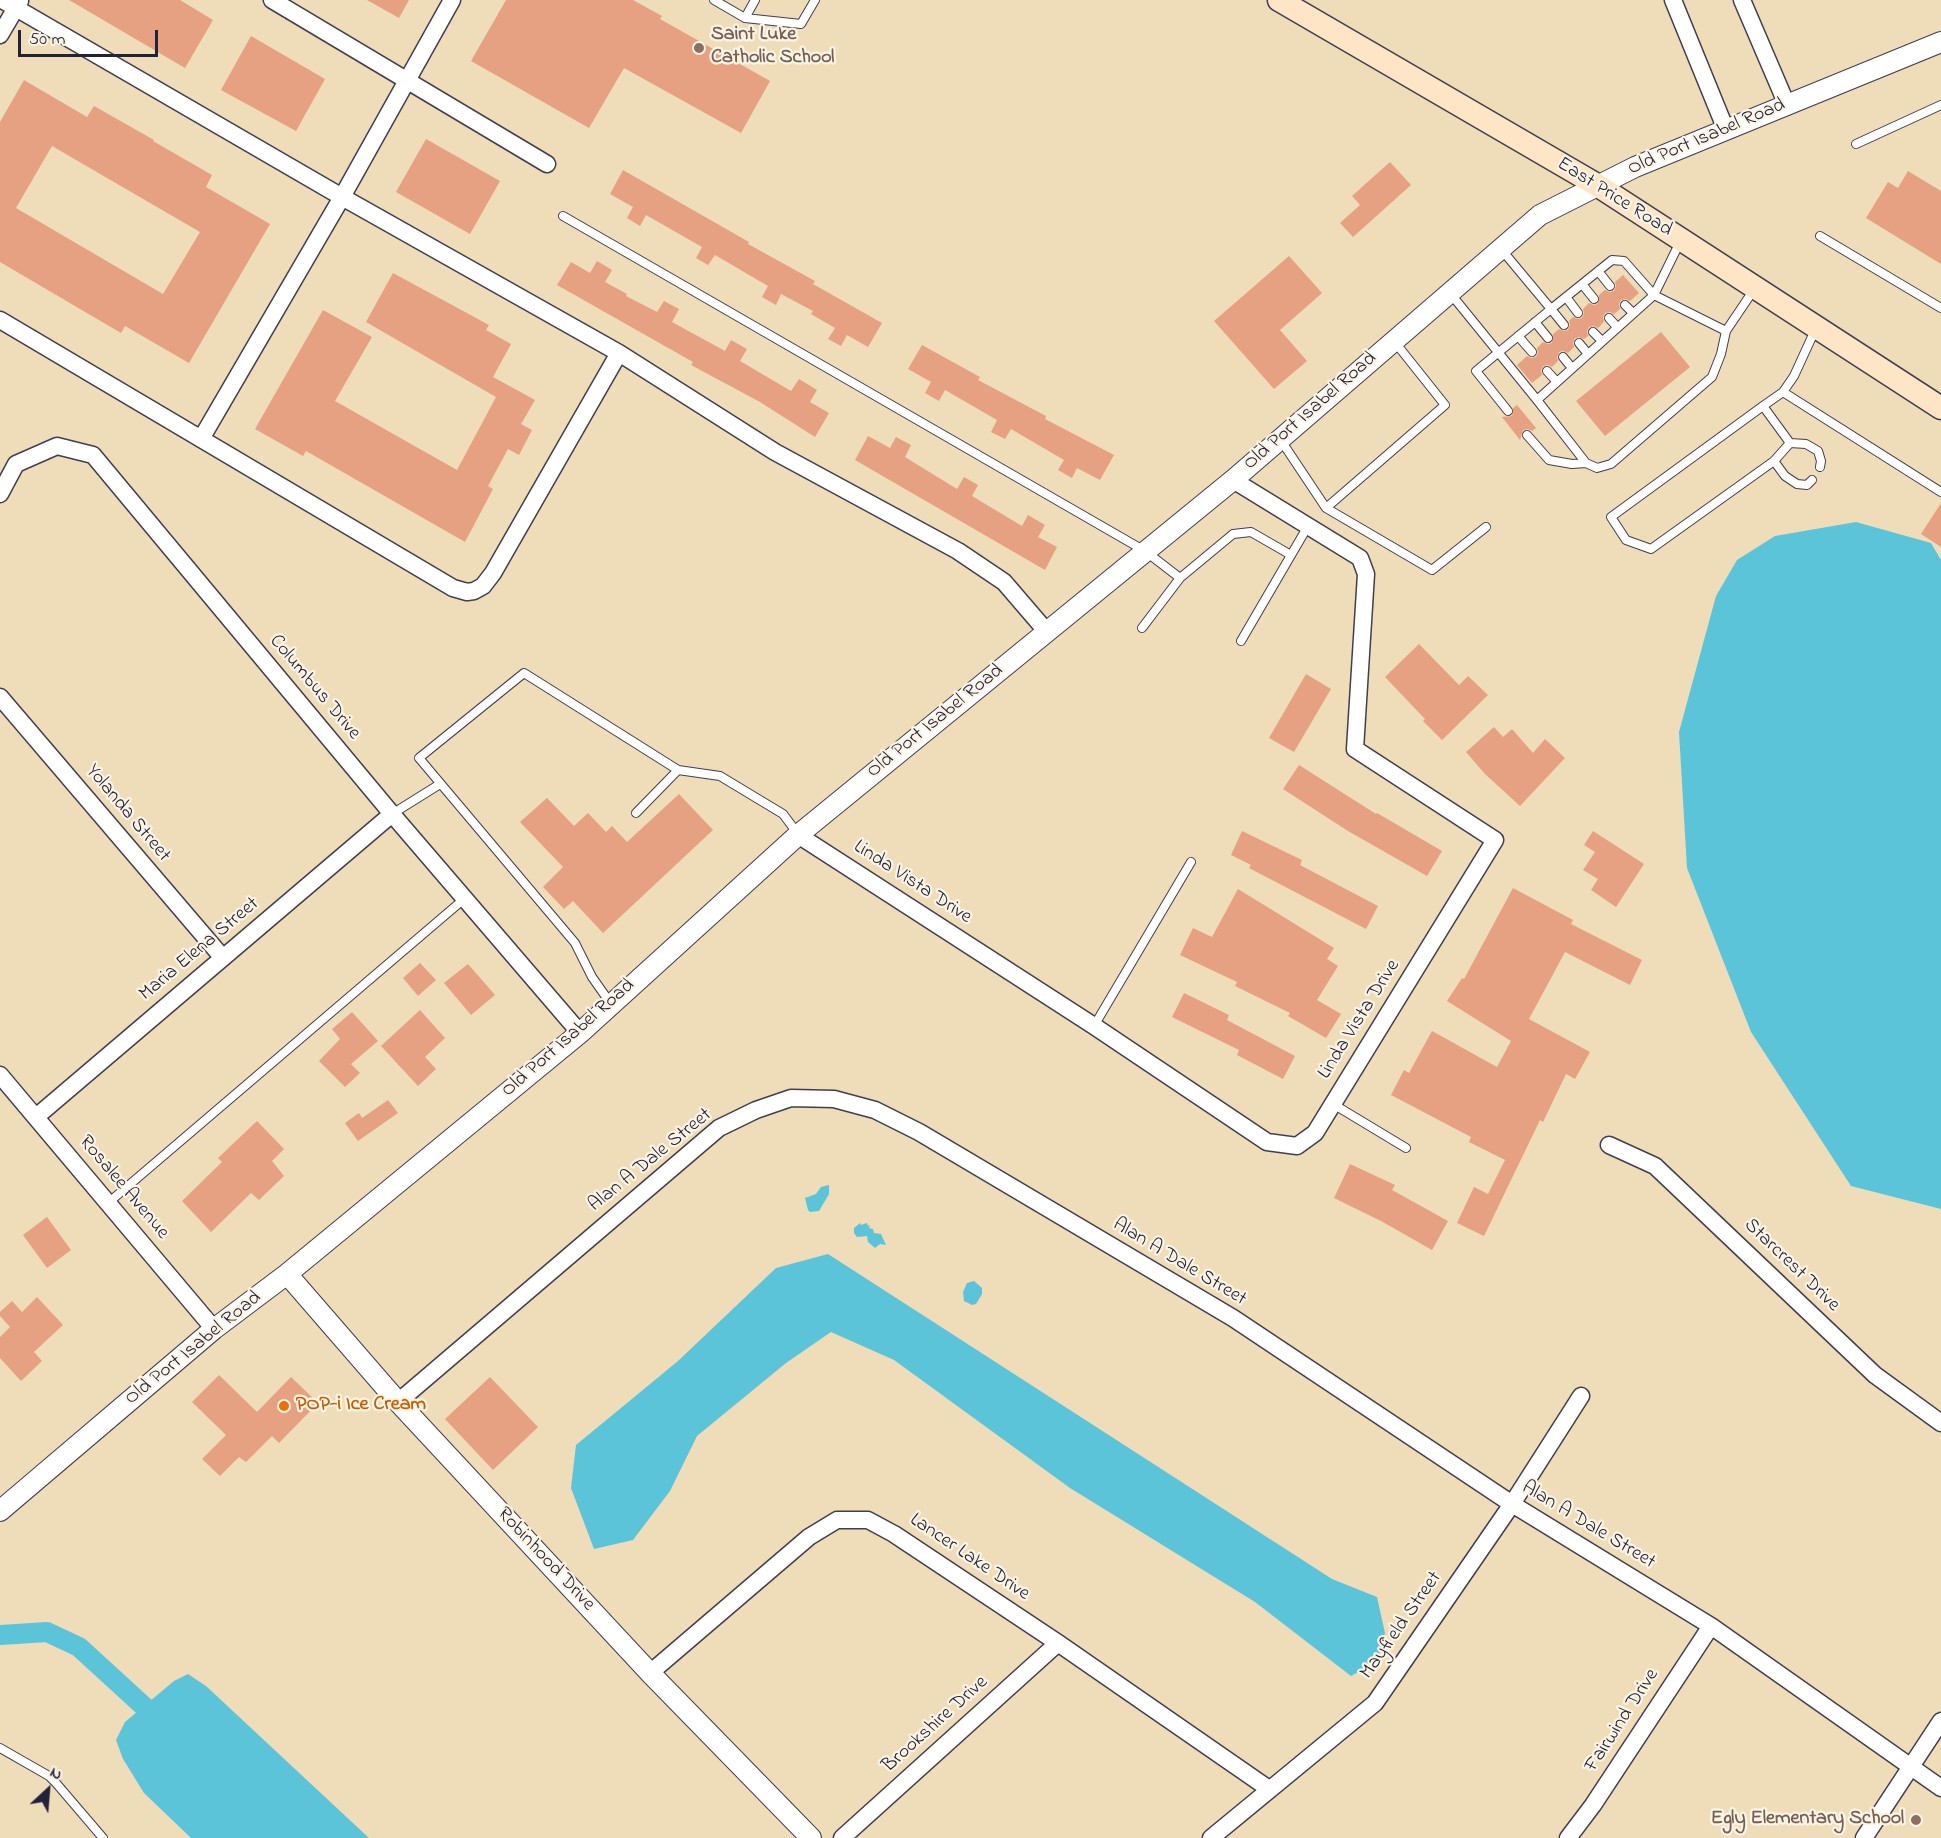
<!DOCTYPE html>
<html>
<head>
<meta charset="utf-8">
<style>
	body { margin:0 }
	#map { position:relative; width:1941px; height:1838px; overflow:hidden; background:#efdcb9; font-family:"Indie Flower",sans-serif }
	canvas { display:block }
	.north { position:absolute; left:18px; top:1760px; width:60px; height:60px; -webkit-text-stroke:4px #fcf5e5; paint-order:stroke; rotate:26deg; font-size:16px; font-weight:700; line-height:24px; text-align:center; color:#22223b }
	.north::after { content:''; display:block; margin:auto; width:21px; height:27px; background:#22223b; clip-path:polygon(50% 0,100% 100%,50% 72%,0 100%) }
	.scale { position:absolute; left:18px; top:30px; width:140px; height:27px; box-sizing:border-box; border:3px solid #22223b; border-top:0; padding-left:8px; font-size:18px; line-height:21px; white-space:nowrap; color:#22223b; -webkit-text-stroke:4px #fcf5e5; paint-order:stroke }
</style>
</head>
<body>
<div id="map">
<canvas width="1941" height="1838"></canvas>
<div class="north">N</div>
<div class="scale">50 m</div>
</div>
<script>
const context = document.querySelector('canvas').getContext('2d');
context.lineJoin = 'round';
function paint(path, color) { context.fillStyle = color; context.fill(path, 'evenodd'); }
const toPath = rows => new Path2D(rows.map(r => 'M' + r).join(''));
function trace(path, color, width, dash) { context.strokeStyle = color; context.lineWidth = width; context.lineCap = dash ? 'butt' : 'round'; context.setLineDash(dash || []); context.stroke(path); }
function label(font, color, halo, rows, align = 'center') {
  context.font = font + ' "Indie Flower",sans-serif'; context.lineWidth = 4.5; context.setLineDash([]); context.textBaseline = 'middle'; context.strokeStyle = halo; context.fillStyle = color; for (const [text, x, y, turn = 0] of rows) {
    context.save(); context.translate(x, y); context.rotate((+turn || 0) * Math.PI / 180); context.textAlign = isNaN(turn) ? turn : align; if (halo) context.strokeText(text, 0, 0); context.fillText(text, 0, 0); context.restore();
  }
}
const water = toPath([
	[1856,522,1931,543,1941,560,1941,1209,1851,1186,1751,1032,1687,868,1679,732,1716,596,1737,560,1775,536],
	[829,1185,829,1194,819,1211,810,1212,808,1210,805,1198,816,1194,821,1187],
	[860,1223,861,1225,867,1223,868,1226,870,1225,869,1228,873,1229,874,1233,881,1234,886,1245,880,1244,875,1248,868,1242,867,1236,857,1237,854,1233,854,1228],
	[828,1254,1332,1579,1377,1597,1385,1633,1377,1662,1351,1676,1255,1602,1070,1488,894,1360,831,1332,786,1363,697,1436,670,1491,633,1540,594,1549,571,1488,576,1445,678,1361,776,1268],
	[974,1281,982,1288,982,1294,976,1304,972,1305,964,1301,963,1292,967,1283],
	[188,1674,206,1686,369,1838,191,1838,144,1793,123,1759,116,1740,125,1722,174,1681]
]);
const canal = toPath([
	[0,1635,47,1632,79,1647,162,1723]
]);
const building = toPath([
	[69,0,180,0,213,20,185,68],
	[367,0,409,0,399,18],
	[506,0,633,0,662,16,660,19,770,81,741,133,624,68,589,128,471,61],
	[251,36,325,79,296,131,221,90],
	[24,80,87,117,94,106,154,140,153,141,212,175,206,187,270,224,189,363,125,326,121,333,0,262,0,122],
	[52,146,200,232,163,294,16,208],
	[426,139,500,181,470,234,396,192],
	[1390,162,1411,185,1353,237,1340,223,1360,205,1352,196],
	[623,170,749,242,748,244,815,281,813,284,882,323,868,347,847,335,841,346,828,339,835,328,811,314,813,311,781,294,776,305,762,297,768,286,715,255,708,265,696,258,702,247,646,215,640,226,627,218,633,207,610,194],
	[1908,171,1941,191,1941,264,1866,218,1888,182,1898,188],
	[1289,256,1322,293,1280,330,1307,361,1274,389,1214,321],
	[597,261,612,270,605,282,627,294,626,296,657,312,664,301,679,309,672,322,725,351,731,340,747,349,740,361,791,391,799,379,817,390,810,402,829,413,815,437,760,402,691,365,693,362,557,285,571,262,590,273],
	[393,273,489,325,486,330,511,344,493,377,535,400,521,424,532,430,519,455,508,449,488,486,493,489,465,542,306,451,303,456,255,429,323,310,372,337,335,401,457,470,496,397,366,322],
	[1623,275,1639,293,1630,301,1626,299,1621,300,1619,304,1620,309,1614,314,1610,312,1605,313,1603,317,1604,322,1598,328,1594,326,1589,327,1587,331,1588,336,1584,339,1579,337,1575,338,1573,343,1574,347,1568,353,1563,351,1559,352,1557,357,1558,361,1552,367,1548,365,1543,366,1541,370,1542,375,1532,383,1517,365,1527,356,1531,358,1536,357,1538,353,1537,348,1543,342,1548,344,1552,343,1553,334,1559,329,1564,331,1568,330,1570,325,1569,321,1573,317,1578,319,1582,318,1584,313,1583,309,1589,303,1594,305,1598,304,1599,295,1605,290,1610,292,1614,291,1616,286,1615,282],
	[1661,332,1690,367,1605,436,1576,401],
	[922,345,980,377,978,380,1046,416,1045,419,1114,455,1100,480,1077,468,1072,478,1058,470,1064,460,1011,429,1005,439,991,432,997,420,945,390,939,401,925,393,931,382,908,369],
	[1517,405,1536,428,1532,431,1528,429,1523,430,1520,440,1502,417,1512,416,1513,408],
	[868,436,890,448,896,437,911,445,905,457,957,489,964,477,978,485,972,496,1022,526,1028,515,1045,525,1038,537,1057,547,1045,570,855,460],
	[1941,503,1941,547,1921,534],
	[1419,644,1459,685,1468,676,1488,695,1442,740,1423,721,1425,719,1385,677],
	[1306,674,1331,689,1294,752,1269,738],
	[1494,727,1503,737,1512,729,1533,753,1545,739,1565,758,1520,806,1485,774,1466,752],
	[1299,765,1376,814,1377,813,1442,851,1427,876,1348,831,1283,789],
	[679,794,713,830,603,933,573,901,564,909,543,887,563,867,520,822,547,798,574,826,588,813,606,832,612,826,627,842],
	[1242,831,1302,860,1300,865,1378,906,1366,929,1249,868,1251,865,1231,855],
	[1593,831,1644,864,1616,907,1591,890,1598,879,1583,870,1595,852,1584,845],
	[1513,888,1573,920,1571,924,1642,960,1630,985,1565,952,1529,1019,1590,1052,1575,1079,1566,1074,1543,1122,1540,1120,1484,1236,1457,1223,1474,1187,1488,1194,1505,1160,1469,1142,1471,1137,1391,1095,1404,1070,1409,1073,1432,1031,1497,1067,1511,1041,1447,1001,1462,978,1464,979],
	[1238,889,1334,948,1327,959,1338,966,1317,1000,1341,1014,1326,1038,1288,1016,1290,1013,1235,986,1237,982,1180,955,1193,928,1212,937],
	[420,963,436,980,418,996,403,978],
	[468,964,495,995,471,1015,444,983],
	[1184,993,1229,1015,1227,1020,1295,1056,1283,1079,1237,1055,1239,1050,1172,1017],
	[420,1010,445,1038,425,1057,436,1069,418,1086,381,1046],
	[352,1012,378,1041,351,1064,360,1073,345,1087,319,1061,340,1039,332,1029],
	[388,1100,398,1113,358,1141,345,1123,359,1113,362,1118],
	[257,1121,284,1149,272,1161,284,1176,259,1200,251,1193,211,1232,182,1201,222,1162,218,1158],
	[1350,1164,1395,1185,1392,1190,1448,1221,1432,1250,1381,1221,1334,1198],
	[47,1217,71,1250,47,1268,23,1235],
	[37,1297,63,1325,34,1352,42,1361,21,1381,0,1358,0,1337,10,1327,0,1316,0,1312,12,1301,22,1312],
	[219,1375,257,1412,291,1377,318,1403,279,1443,272,1436,246,1462,239,1457,220,1476,202,1459,226,1435,192,1402],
	[490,1377,538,1427,493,1470,445,1419]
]);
const service = toPath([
	[714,0,745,18,755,0],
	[745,18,801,24,815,0],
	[1856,144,1941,105],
	[563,216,1145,551,1180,578],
	[1820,236,1941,308],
	[1501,249,1551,309,1612,260,1624,261,1654,295,1680,242],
	[1598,271,1610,286],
	[1582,284,1594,299],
	[1450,293,1537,400,1586,463,1597,468,1611,464,1712,377,1721,354,1726,331,1755,288],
	[1566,297,1578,313],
	[1625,305,1633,313],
	[1609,318,1617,327],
	[1535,322,1548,338],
	[1816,328,1794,376,1783,392,1941,492],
	[1593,332,1602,341],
	[1518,336,1532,352],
	[1579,343,1588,354],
	[1563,357,1572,368],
	[1547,371,1557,382],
	[1537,400,1654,295,1726,331],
	[1763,406,1790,443,1774,461,1651,549,1626,540,1611,517,1763,406,1783,392],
	[1508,411,1476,371,1551,309,1564,325],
	[1527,435,1549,460,1572,464,1586,463],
	[1280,439,1326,508,1432,570,1486,527],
	[1790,443,1806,444,1818,451,1821,461,1820,467],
	[1774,461,1785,476,1797,484,1807,485,1812,480],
	[1326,508,1445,405,1394,341],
	[1142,628,1180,578,1233,534,1251,532,1291,555],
	[1241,641,1308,526],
	[636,813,678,770,720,776,783,814,798,834],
	[392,814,440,784],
	[611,1004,592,977,575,943,419,758,524,673,678,770],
	[1094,1026,1191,862],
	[1333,1104,1406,1148],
	[108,1203,464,899],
	[0,1748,49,1776,56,1783,103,1838]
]);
const minor = toPath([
	[2,0,342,197,619,353,775,452,958,551,1004,582,1047,632],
	[272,0,547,164],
	[1673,0,1726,130],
	[1742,0,1787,105],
	[0,35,20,1],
	[0,320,453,588,467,592,474,591,483,586,493,573,619,353],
	[201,439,342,197,452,0],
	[0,494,16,464,57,446,93,455,392,814,580,1033],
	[0,697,223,958],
	[798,835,1094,1026,1267,1142,1297,1146,1315,1133,1495,840,1355,749,1366,574,1360,558,1233,480],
	[0,1075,214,1329],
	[36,1117,392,814],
	[1609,1145,1655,1166,1875,1375,1941,1423],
	[398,1402,719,1128,756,1110,791,1098,834,1099,875,1110,919,1132,1233,1318,1512,1504,1711,1626,1941,1788],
	[650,1673,809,1537,837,1520,868,1520,894,1534,1058,1643,1269,1789],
	[842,1838,1058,1643],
	[1211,1838,1375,1703,1512,1504,1581,1396],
	[1568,1838,1593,1805,1711,1626],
	[1864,1838,1941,1721]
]);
const tertiary = toPath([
	[287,1274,398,1402,650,1673,811,1838],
	[0,1511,214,1329,287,1274,580,1033,798,835,1233,480,1540,215,1635,167,1941,42]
]);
const secondary = toPath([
	[1279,0,1597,185,1941,408]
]);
const markers = [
	[699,48,6,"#8d6e63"],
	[284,1406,6,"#e8710a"],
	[1916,1820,6,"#8d6e63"]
];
const educationNames = [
	["Saint Luke",711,36],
	["Catholic School",711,59],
	["Egly Elementary School",1904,1820,"right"]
];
const streetNames = [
	["Old Port Isabel Road",1707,138,-23],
	["East Price Road",1614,198,32],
	["Old Port Isabel Road",1311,412,-41],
	["Columbus Drive",314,688,50],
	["Old Port Isabel Road",936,722,-39],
	["Yolanda Street",127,814,50],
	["Linda Vista Drive",912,883,33],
	["Maria Elena Street",200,950,-40],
	["Linda Vista Drive",1360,1020,-58],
	["Old Port Isabel Road",569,1039,-41],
	["Alan A Dale Street",651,1161,-39],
	["Rosalee Avenue",123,1188,50],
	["Alan A Dale Street",1179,1263,31],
	["Starcrest Drive",1791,1266,44],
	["Old Port Isabel Road",194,1349,-39],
	["Alan A Dale Street",1588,1526,31],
	["Lancer Lake Drive",969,1558,34],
	["Robinhood Drive",545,1560,47],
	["Mayfield Street",1402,1626,-55],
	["Fairwind Drive",1623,1721,-57],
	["Brookshire Drive",936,1725,-42]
];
const foodNames = [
	["POP-i Ice Cream",296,1406]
];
paint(water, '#5cc4d8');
trace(canal, '#5cc4d8', 20);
paint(building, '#e6a182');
trace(service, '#413e4e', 10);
trace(minor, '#413e4e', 19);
trace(tertiary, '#413e4e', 22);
trace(secondary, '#413e4e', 25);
trace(service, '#fff', 8);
trace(minor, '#fff', 16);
trace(tertiary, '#fff', 20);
trace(secondary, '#fde5c5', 22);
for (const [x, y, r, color] of markers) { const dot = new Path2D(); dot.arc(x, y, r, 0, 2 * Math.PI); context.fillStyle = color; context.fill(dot); trace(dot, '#fcf5e5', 2); }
label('bold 20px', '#785e54', '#fcf5e5', educationNames, 'left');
label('20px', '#22223b', '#fcf5e5', streetNames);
label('bold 20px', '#c56008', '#fcf5e5', foodNames, 'left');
</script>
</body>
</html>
